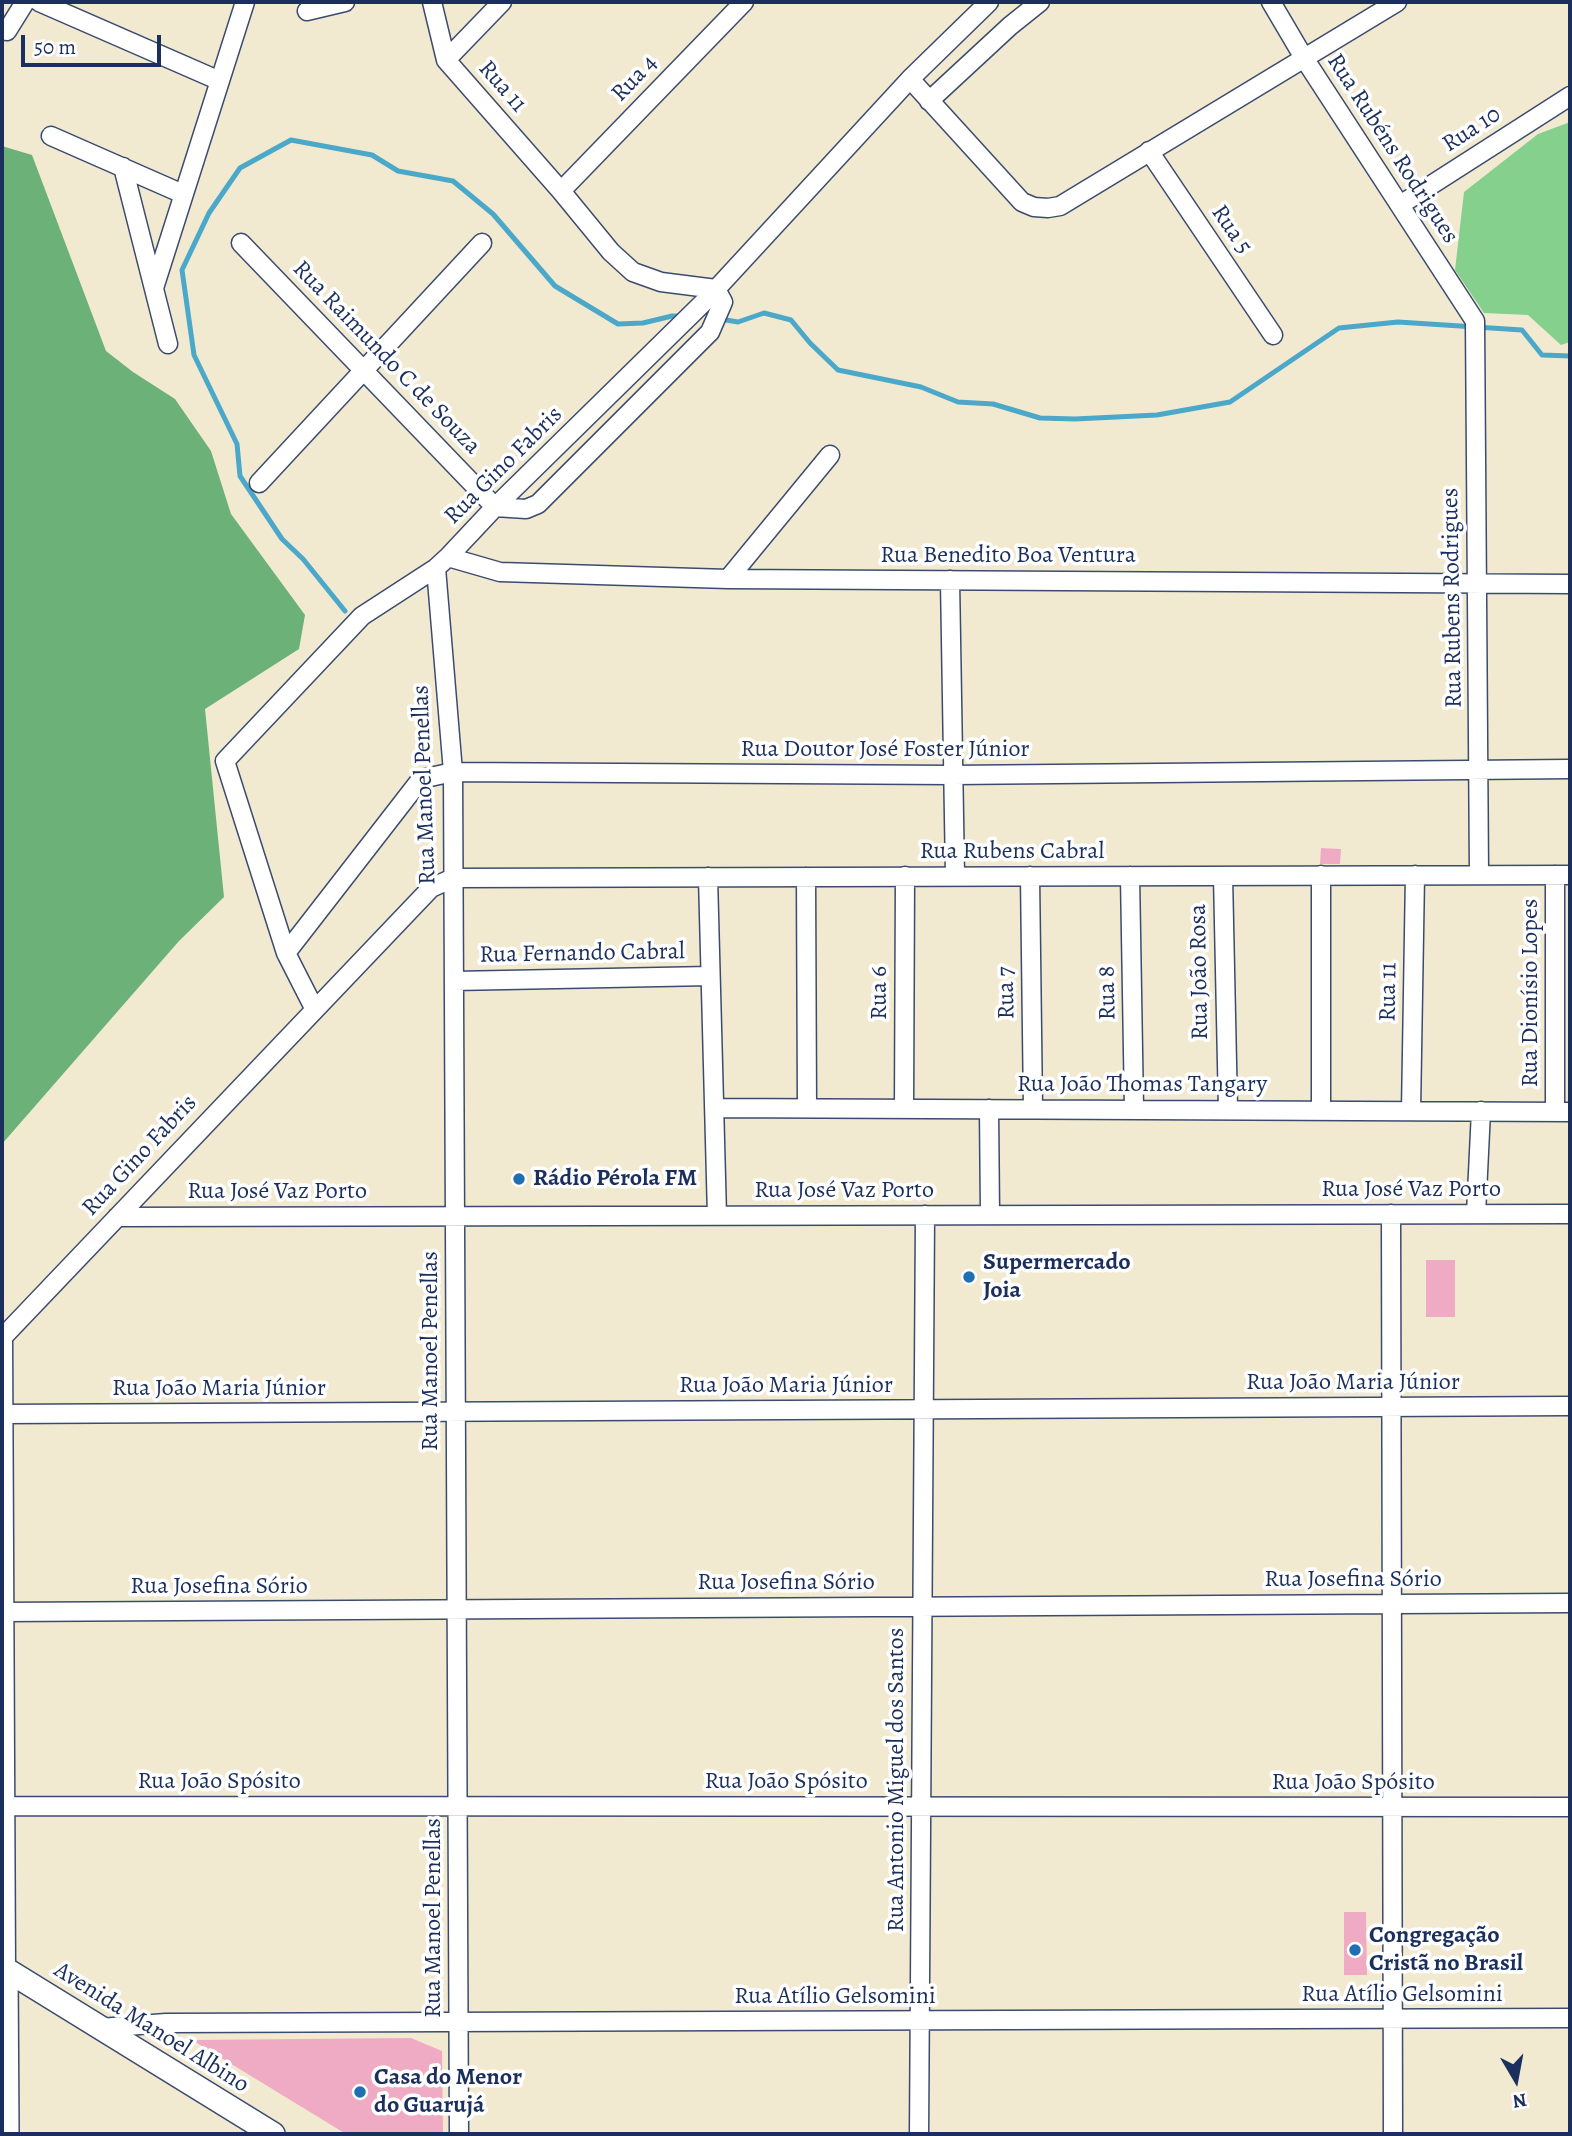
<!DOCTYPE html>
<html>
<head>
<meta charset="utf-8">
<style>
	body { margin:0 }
	#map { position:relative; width:1572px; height:2136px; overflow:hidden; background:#f1ead1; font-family:Alegreya,serif }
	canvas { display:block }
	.frame { position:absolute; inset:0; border:4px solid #1b2f5e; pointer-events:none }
	.north { position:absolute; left:1481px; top:2045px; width:70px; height:70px; -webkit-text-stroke:5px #fff; paint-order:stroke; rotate:170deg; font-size:19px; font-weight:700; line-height:28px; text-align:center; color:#1b2f5e }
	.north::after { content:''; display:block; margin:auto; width:24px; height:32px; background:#1b2f5e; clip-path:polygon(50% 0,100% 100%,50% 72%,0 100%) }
	.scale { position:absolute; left:21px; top:35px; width:140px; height:32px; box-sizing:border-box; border:4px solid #1b2f5e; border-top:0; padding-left:9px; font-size:21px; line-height:24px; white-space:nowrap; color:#1b2f5e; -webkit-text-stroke:5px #fff; paint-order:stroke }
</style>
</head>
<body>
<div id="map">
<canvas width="1572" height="2136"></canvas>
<div class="frame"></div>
<div class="north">N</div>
<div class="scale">50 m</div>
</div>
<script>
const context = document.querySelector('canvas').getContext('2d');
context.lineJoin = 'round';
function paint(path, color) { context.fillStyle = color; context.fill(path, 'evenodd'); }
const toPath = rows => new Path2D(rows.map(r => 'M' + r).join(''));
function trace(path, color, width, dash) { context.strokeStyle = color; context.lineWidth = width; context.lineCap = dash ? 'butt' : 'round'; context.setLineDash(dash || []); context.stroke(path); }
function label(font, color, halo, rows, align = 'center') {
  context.font = font + ' Alegreya,serif'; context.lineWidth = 7; context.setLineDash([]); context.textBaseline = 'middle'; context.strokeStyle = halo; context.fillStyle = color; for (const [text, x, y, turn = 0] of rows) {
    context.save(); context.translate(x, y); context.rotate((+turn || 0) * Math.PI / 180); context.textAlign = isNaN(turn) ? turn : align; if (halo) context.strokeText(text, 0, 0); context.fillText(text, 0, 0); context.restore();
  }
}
const green = toPath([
	[1570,122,1570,342,1561,345,1528,315,1484,313,1455,270,1464,192,1538,134]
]);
const forest = toPath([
	[2,146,32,155,106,351,133,372,175,399,211,451,231,514,305,615,299,649,205,709,224,897,179,941,2,1144]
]);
const stream = toPath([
	[720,319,738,322,764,313,791,320,810,343,838,370,921,387,958,402,993,404,1040,418,1075,419,1157,415,1230,402,1339,328,1398,322,1522,330,1542,355,1570,356],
	[345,611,303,559,282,539,240,476,237,444,194,355,182,270,209,213,240,168,291,140,372,155,398,171,453,181,493,214,555,286,618,324,643,323,672,316,683,316]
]);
const building = toPath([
	[1321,848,1341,849,1340,864,1320,864],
	[1426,1260,1455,1260,1455,1317,1426,1317],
	[1344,1912,1366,1912,1367,1975,1344,1975],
	[411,2038,442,2051,443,2134,346,2134,192,2040]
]);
const minor = toPath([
	[39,2,220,81],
	[1271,2,1304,58,1475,321,1479,875],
	[307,11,345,2],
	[7,31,25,2],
	[446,60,502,2],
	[910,79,1022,202,1034,207,1048,208,1060,206,1397,2],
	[929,101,1010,26,1040,2],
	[51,136,183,194],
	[1149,151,1273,335],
	[123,167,168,344],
	[561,191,744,2],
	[1400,205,1570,96],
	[241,243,495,507,526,509,538,504,710,332,723,302,716,289,661,282,633,272,611,252,561,191,446,60,432,2],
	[154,288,245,2],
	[259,483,482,243],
	[448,557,500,572,728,579,1570,584],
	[436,568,453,772,459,2134],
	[728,579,830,455],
	[950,580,955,876],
	[1321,875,1321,1110],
	[1030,876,1033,1109],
	[1130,876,1134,1109],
	[1223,876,1228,1110],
	[708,877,717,1216],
	[806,877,807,1108],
	[286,953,421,779,453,772,953,775,1570,769],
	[454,981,710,976],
	[314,1008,286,953,225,761,362,616,436,568,448,557,495,507,707,299,910,79,989,2],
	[714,1108,1570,1112],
	[904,1109,905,876],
	[989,1109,990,1215],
	[1411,1111,1415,875],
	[1555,1111,1555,875],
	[1391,1214,1393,2134],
	[1476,1214,1481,1111],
	[117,1217,1570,1214],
	[3,1337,6,1970],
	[2,1338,431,888,453,878,1570,875],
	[2,1414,1570,1406],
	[2,1612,1570,1603],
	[2,1806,1570,1807],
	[100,2028,166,2023,1570,2018],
	[919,2134,925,1215]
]);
const tertiary = toPath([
	[2,1967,273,2134],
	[6,1970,7,2134]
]);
const markers = [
	[519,1179,7,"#1f6fb2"],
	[969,1277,7,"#1f6fb2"],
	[1355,1950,7,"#1f6fb2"],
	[360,2092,7,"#1f6fb2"]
];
const streetNames = [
	["Rua 4",635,79,-46],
	["Rua 11",502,87,49],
	["Rua 10",1472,130,-33],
	["Rua Rubéns Rodrigues",1392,149,57],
	["Rua 5",1231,230,56],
	["Rua Raimundo C de Souza",386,358,46],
	["Rua Gino Fabris",504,466,-45],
	["Rua Benedito Boa Ventura",1008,556],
	["Rua Rubens Rodrigues",1453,598,-91],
	["Rua Doutor José Foster Júnior",885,750],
	["Rua Manoel Penellas",425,785,-92],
	["Rua Rubens Cabral",1012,852],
	["Rua Fernando Cabral",582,954,-1],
	["Rua João Rosa",1200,972,-91],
	["Rua 11",1389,992,-89],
	["Rua 6",880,993,-90],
	["Rua 7",1007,993,-91],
	["Rua 8",1108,993,-91],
	["Rua Dionísio Lopes",1531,993,-90],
	["Rua João Thomas Tangary",1142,1085],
	["Rua Gino Fabris",140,1156,-47],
	["Rua José Vaz Porto",1411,1190],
	["Rua José Vaz Porto",844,1191],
	["Rua José Vaz Porto",277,1192],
	["Rua Manoel Penellas",431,1351,-90],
	["Rua João Maria Júnior",1353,1383],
	["Rua João Maria Júnior",786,1386],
	["Rua João Maria Júnior",219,1389],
	["Rua Josefina Sório",1353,1580],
	["Rua Josefina Sório",786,1583],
	["Rua Josefina Sório",219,1587],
	["Rua Antonio Miguel dos Santos",897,1780,-90],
	["Rua João Spósito",219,1782],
	["Rua João Spósito",786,1782],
	["Rua João Spósito",1353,1783],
	["Rua Manoel Penellas",434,1918,-90],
	["Rua Atílio Gelsomini",1402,1995],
	["Rua Atílio Gelsomini",835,1997],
	["Avenida Manoel Albino",151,2028,32]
];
const poiNames = [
	["Rádio Pérola FM",533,1179],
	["Supermercado",983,1263],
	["Joia",983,1291],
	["Congregação",1369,1936],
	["Cristã no Brasil",1369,1964],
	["Casa do Menor",374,2078],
	["do Guarujá",374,2106]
];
paint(green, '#85d08d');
paint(forest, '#6cb278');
trace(stream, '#4ba8c9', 5);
paint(building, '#efabc3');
trace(minor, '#3b4b6f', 21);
trace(tertiary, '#3b4b6f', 26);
trace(minor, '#fff', 18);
trace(tertiary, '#fff', 23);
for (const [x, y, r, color] of markers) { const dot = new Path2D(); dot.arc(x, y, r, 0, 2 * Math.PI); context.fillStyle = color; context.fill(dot); trace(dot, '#fff', 2.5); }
label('24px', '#1b2f5e', '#fff', streetNames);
label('bold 24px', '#1b2f5e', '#fff', poiNames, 'left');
</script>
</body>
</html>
